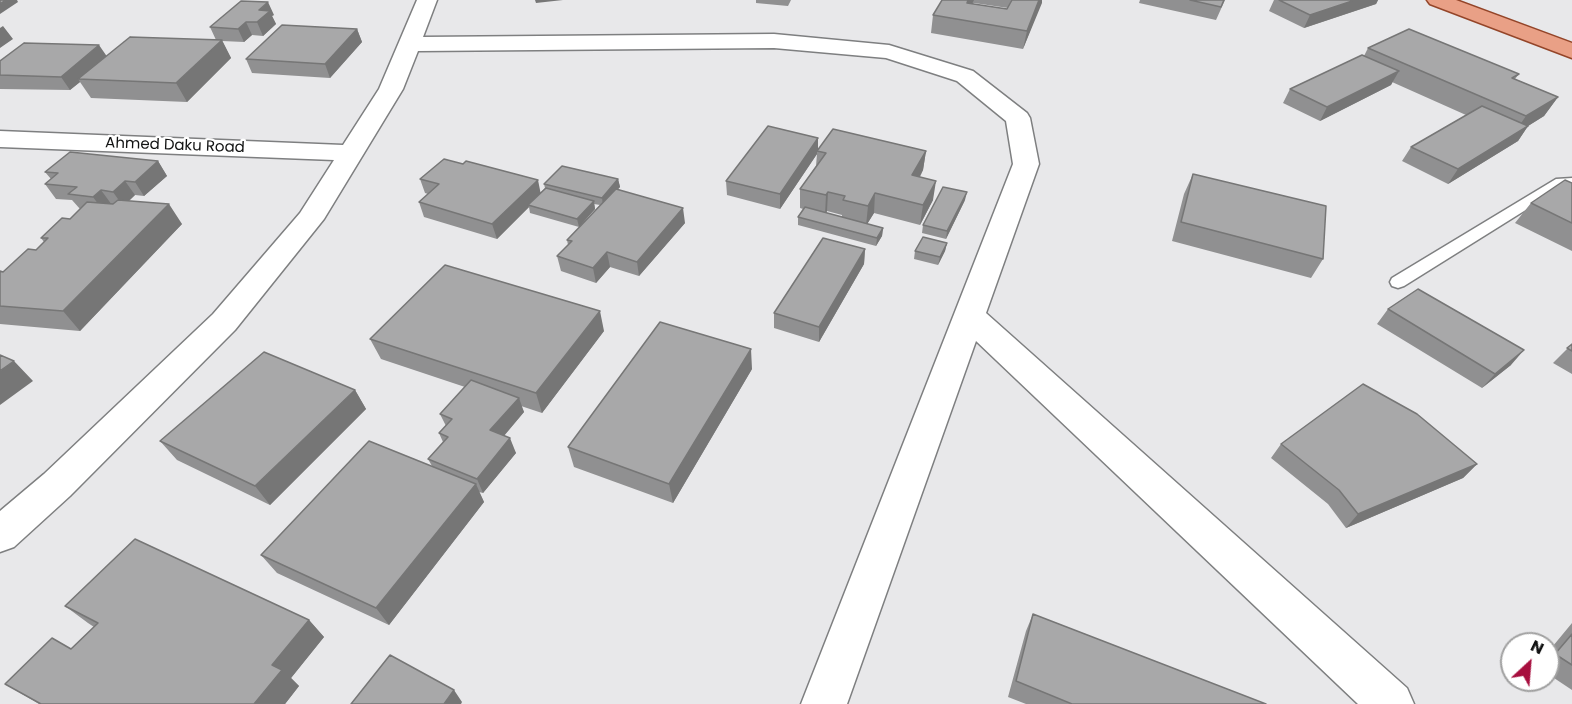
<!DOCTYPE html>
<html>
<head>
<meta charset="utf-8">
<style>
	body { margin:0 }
	#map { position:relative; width:1572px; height:704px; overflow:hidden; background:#e8e8ea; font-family:Poppins,sans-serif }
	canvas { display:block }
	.north { position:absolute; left:1500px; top:632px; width:60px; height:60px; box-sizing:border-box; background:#fff; border:2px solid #a0a0a0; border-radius:50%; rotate:26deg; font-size:16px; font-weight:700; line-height:24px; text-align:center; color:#111212 }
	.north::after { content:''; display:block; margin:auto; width:21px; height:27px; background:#a70e3e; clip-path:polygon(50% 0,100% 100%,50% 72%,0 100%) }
</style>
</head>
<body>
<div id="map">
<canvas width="1572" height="704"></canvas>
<div class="north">N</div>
</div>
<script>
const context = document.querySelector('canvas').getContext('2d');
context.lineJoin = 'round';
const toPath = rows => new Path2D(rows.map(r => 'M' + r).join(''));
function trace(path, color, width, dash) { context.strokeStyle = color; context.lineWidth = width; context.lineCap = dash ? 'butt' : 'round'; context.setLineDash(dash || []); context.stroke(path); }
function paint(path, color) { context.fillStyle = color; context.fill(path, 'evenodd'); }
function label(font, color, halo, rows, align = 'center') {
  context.font = font + ' Poppins,sans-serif'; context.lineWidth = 4.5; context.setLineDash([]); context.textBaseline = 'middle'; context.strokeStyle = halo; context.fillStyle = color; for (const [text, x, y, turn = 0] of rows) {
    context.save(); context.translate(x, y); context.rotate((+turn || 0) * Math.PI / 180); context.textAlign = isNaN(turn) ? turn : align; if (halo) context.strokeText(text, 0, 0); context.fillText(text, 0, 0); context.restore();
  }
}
const service = toPath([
	[1572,178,1572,186,1564,186,1404,286,1398,288,1392,286,1390,282,1392,278,1556,179,1572,178]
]);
const minor = toPath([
	[417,0,437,0,423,37,774,34,889,45,973,71,1027,113,1030,118,1039,164,986,313,1407,688,1414,704,1358,704,976,341,847,704,801,704,1013,164,1006,121,957,81,886,58,774,48,418,51,403,89,324,219,235,330,70,496,14,547,0,552,0,511,44,474,213,314,300,213,334,160,0,147,0,131,343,145,379,89,417,0]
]);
const primary = toPath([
	[1427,0,1456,0,1572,43,1572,58,1430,4,1427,0]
]);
const wall = toPath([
	[756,0,791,0,788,6,756,3],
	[942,0,1042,0,1023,49,931,33,933,15],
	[974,3,1008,8,1007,9,973,4],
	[1140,0,1225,0,1216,20,1139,3],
	[1274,0,1378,0,1376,4,1304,28,1269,11],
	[274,15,272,16,276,24,263,36,252,35,244,42,222,41,231,58,187,102,91,98,80,82,70,90,0,89,0,61,106,56,216,40,210,27],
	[357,29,362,42,330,78,252,73,246,59],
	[1368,48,1519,74,1515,79,1558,97,1544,116,1528,126,1518,141,1448,184,1402,161,1411,147,1466,115,1392,82,1391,85,1320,121,1283,103,1290,89,1364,56],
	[818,138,818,149,926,151,923,170,920,177,933,200,920,225,874,213,867,224,883,228,882,236,876,246,798,225,798,217,803,209,800,208,800,189,816,166,817,154,780,209,727,195,726,181],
	[827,211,842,215,842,217,826,213],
	[158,161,167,176,144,196,135,195,129,201,182,224,80,331,0,324,0,271,3,272,36,250,44,242,41,238,70,219,80,209,72,200,56,199,45,184,51,179,45,172],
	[1193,174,1323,259,1311,278,1172,241,1184,194],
	[420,179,541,192,545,188,544,184,618,179,620,187,618,189,685,223,639,276,610,267,596,283,561,271,557,256,568,245,567,240,600,205,594,204,595,209,579,227,530,213,529,207,497,239,424,217,419,202,428,194,425,193],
	[1572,183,1572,251,1515,223,1531,203],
	[965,200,946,239,922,233,923,225],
	[947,243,945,251,938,265,914,259,915,251],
	[865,249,864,264,819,342,774,328,774,313],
	[1388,309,1511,365,1482,388,1377,324],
	[604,331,542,413,521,406,524,412,504,436,516,453,483,493,479,492,484,502,389,625,277,573,261,555,432,466,428,459,443,442,439,433,446,426,440,414,465,387,381,359,370,339],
	[1572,344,1572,374,1553,363],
	[752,369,673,503,574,467,568,447],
	[355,390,366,409,270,505,177,460,160,441],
	[1281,444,1477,464,1463,478,1346,528,1328,504,1271,458],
	[65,606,309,620,324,637,291,678,299,686,285,704,39,704,5,684,71,649,94,627,88,623],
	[1033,614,1266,704,1026,704,1008,697,1026,631],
	[1572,623,1572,690,1548,674,1548,652]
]);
const shadedWall = toPath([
	[6,0,17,0,18,2,0,14,0,4],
	[535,0,563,0,536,3],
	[968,0,974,0,964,20,967,3],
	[1039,0,1042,0,1042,3,1023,49,1027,31],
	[1355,0,1378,0,1376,4,1304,28,1310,15],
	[268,2,274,15,272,16,276,24,263,36,257,22,259,10],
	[246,22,252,35,244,42,238,29],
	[3,26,13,39,0,48,0,28],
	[357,29,362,42,330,78,325,64],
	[222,40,231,58,187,102,176,83],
	[99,45,108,58,78,79,80,82,70,90,61,77],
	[1399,71,1391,85,1320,121,1327,107],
	[1558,97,1544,116,1512,136,1526,116],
	[1528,126,1518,141,1448,184,1458,169],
	[818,138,818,151,817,151,817,154,780,209,780,194],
	[926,151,923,170,910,194,912,175],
	[158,161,167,176,144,196,135,182],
	[618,179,620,187,603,206,602,198],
	[538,180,541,195,528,205,529,207,497,239,492,224],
	[125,181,135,195,123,206,113,192],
	[936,181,933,200,920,225,923,205],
	[101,190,112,205,104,212,93,197],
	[828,192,827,211,825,215,826,195],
	[967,192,965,200,946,239,947,231],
	[875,193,874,213,866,226,868,206],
	[594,201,595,209,579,227,577,219],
	[169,204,182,224,80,331,63,311],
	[683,208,685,223,639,276,637,262],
	[883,228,882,236,876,246,877,238],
	[947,243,945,251,938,265,940,257],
	[865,249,864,264,819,342,819,327],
	[607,252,610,267,596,283,593,268],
	[600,311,604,331,542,413,536,393],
	[751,349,752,369,673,503,669,484],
	[1524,350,1511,365,1482,388,1495,374],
	[14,361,33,381,0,405,0,371],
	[355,390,366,409,270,505,255,486],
	[519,398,524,412,496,445,490,430],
	[510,438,516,453,483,493,477,479],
	[1477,464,1463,478,1346,528,1358,514],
	[476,484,484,502,389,625,376,608],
	[309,620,324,637,291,678,299,686,285,704,254,704,272,665],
	[454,690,462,702,461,704,444,704]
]);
const building = toPath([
	[0,0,6,0,0,4,0,0],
	[942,0,968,0,967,3,1007,9,1012,0,1039,0,1027,31,933,15,942,0],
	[1190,0,1224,0,1221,7,1190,0],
	[1279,0,1355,0,1310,15,1279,0],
	[241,1,268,2,259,10,270,11,257,22,246,22,238,29,210,27,241,1],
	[282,25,357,29,325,64,246,59,282,25],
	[1409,29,1519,74,1512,78,1558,97,1526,116,1368,48,1409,29],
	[130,37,222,40,176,83,78,79,130,37],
	[24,43,99,45,61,77,0,75,0,61,24,43],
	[1362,55,1399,71,1327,107,1290,89,1362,55],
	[1482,106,1528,126,1458,169,1411,147,1482,106],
	[768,126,818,138,780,194,726,181,768,126],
	[833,129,926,151,912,175,936,181,923,205,875,193,868,206,843,200,845,196,828,192,826,195,800,189,826,153,817,151,833,129],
	[70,152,158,161,135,182,125,181,113,192,101,190,93,197,68,194,77,187,45,184,58,173,45,172,70,152],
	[444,159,463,164,466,161,538,180,492,224,419,202,439,184,420,179,444,159],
	[562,166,618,179,602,198,544,184,562,166],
	[1193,174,1326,206,1323,259,1181,222,1193,174],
	[1565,180,1572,183,1572,223,1531,203,1565,180],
	[943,187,967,192,947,231,923,225,943,187],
	[546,188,594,201,577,219,528,205,546,188],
	[616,189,683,208,637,262,607,252,593,268,557,256,572,241,567,240,616,189],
	[118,200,169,204,63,311,0,306,0,271,3,272,28,249,36,250,48,238,41,238,62,218,70,219,87,202,113,204,118,200],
	[805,207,883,228,877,238,798,217,805,207],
	[923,237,947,243,940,257,915,251,923,237],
	[823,238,865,249,819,327,774,313,823,238],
	[445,265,600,311,536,393,370,339,445,265],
	[1418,289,1524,350,1495,374,1388,309,1418,289],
	[660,322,751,349,669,484,568,447,660,322],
	[1572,344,1572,351,1567,348,1572,344],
	[264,352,355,390,255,486,160,441,264,352],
	[0,355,14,361,0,371,0,355],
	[471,380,519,398,490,430,510,438,477,479,428,459,448,437,439,433,452,419,440,414,471,380],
	[1363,384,1417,414,1477,464,1358,514,1339,490,1281,444,1363,384],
	[369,441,476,484,376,608,261,555,369,441],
	[135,539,309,620,272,665,282,670,254,704,41,704,5,684,52,638,71,649,98,623,65,606,135,539],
	[1033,614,1266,704,1072,704,1016,681,1033,614],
	[1572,634,1572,665,1555,654,1572,634],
	[390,655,454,690,444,704,351,704,390,655]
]);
const farStreetnames = [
	["Ahmed Daku Road",175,146,2]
];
trace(service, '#7e7f80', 3);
trace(minor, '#7e7f80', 3);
trace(primary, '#944529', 3);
paint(service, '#fff');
paint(minor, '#fff');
paint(primary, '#e9a086');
paint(wall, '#909091');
paint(shadedWall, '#767676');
paint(building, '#a8a8a9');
trace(building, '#767676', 1.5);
label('15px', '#111212', '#fff', farStreetnames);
</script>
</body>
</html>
